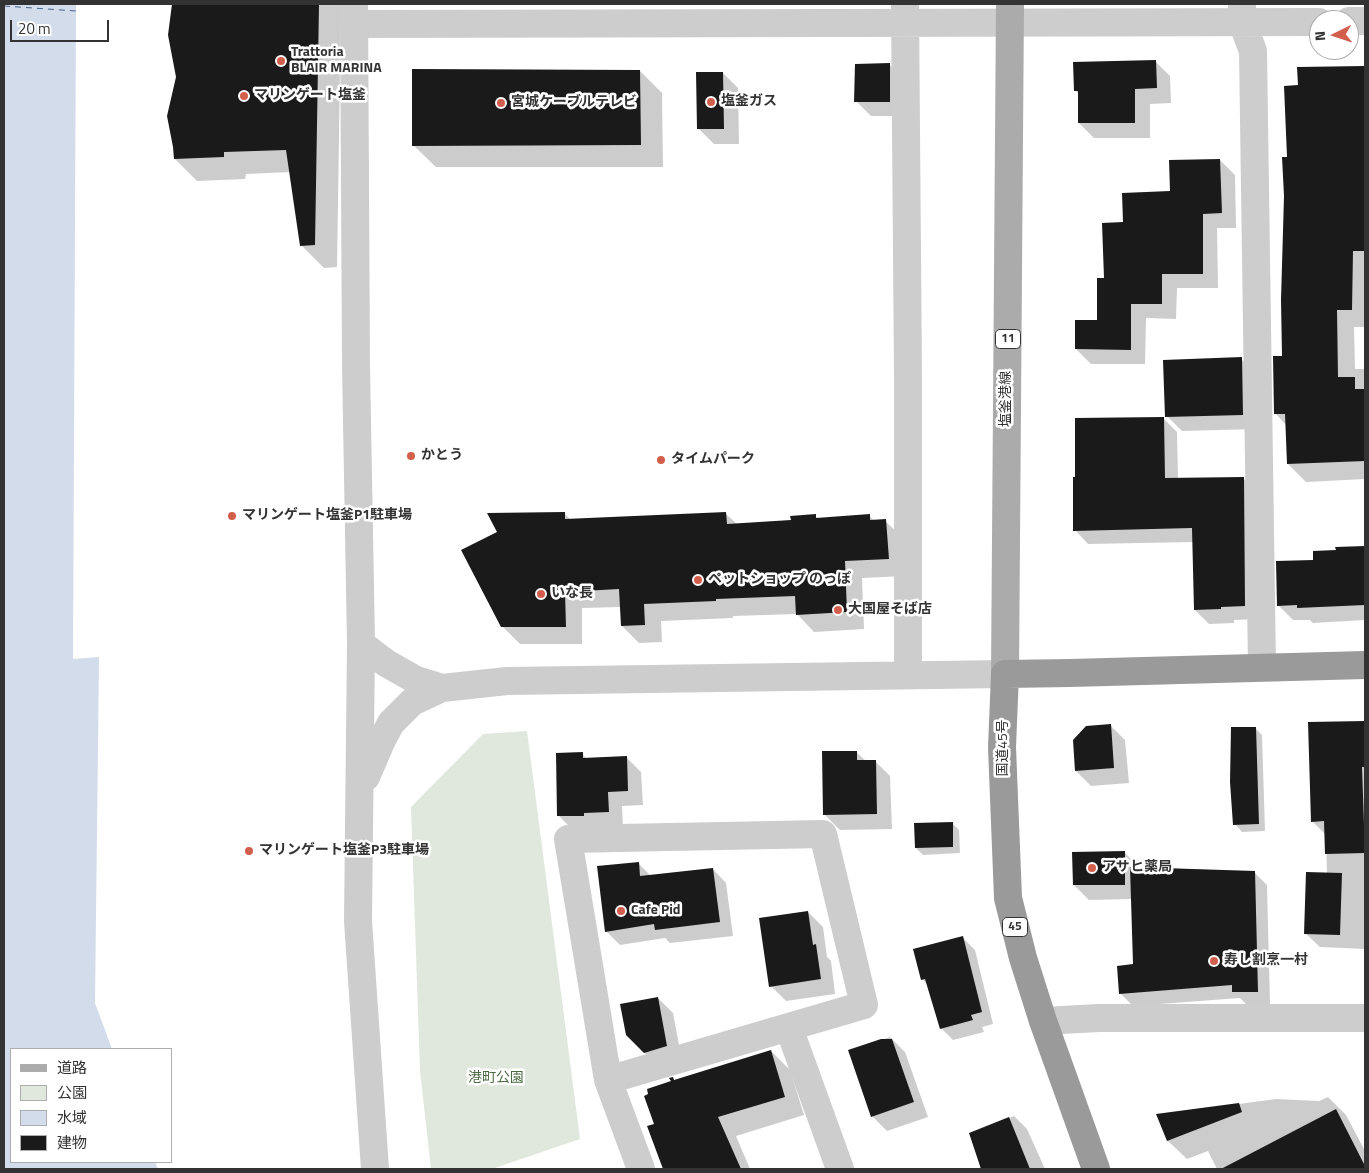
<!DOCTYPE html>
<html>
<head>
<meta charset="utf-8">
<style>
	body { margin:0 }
	#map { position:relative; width:1369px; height:1173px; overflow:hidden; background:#fff; font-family:"Titillium Web","Noto Sans JP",sans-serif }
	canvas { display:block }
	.frame { position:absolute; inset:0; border:5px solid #333; pointer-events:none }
	.legend { position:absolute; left:10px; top:1048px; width:162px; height:115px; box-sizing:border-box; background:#fff; border:1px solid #adadad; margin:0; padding:6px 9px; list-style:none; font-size:15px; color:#333 }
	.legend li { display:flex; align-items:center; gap:10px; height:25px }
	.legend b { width:25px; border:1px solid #adadad }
	.north { position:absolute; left:1309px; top:10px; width:50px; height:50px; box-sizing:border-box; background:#fff; border:1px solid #adadad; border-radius:50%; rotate:266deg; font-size:14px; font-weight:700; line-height:20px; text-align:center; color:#333 }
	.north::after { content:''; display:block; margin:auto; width:18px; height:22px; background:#d25e4c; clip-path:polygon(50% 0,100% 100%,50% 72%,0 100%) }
	.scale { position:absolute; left:10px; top:20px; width:99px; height:22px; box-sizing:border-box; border:2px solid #333; border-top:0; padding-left:6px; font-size:15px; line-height:18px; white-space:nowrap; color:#333; -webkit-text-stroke:4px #fff; paint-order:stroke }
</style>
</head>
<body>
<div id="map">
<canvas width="1369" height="1173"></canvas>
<div class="frame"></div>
<ul class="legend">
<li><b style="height:6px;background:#ababab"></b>道路</li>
<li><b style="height:14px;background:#e0e8dd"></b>公園</li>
<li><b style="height:14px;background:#d2dcea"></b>水域</li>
<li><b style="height:14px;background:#1a1a1a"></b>建物</li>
</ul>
<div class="north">N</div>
<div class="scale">20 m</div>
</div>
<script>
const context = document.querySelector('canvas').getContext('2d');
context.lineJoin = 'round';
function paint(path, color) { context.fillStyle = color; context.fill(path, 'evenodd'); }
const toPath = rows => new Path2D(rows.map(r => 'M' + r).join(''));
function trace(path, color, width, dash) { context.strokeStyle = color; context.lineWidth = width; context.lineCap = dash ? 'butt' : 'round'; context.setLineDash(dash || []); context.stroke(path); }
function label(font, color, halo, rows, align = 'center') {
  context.font = font + ' "Titillium Web","Noto Sans JP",sans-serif'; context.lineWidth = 5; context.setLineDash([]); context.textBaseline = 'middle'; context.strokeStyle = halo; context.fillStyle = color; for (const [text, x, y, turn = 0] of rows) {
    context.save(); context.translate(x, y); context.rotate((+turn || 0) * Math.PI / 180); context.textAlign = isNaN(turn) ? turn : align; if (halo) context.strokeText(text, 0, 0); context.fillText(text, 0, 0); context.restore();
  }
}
const green = toPath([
	[527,731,580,1139,492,1169,431,1169,420,1071,411,807,483,734]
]);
const water = toPath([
	[4,4,76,4,73,659,99,657,95,1003,112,1049,11,1049,11,1162,155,1162,158,1169,4,1169]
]);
const shadow = toPath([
	[173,4,341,4,337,267,324,268,301,245,291,172,246,174,245,179,197,181,175,159,177,77,170,35],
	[1155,61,1170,76,1171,103,1150,104,1150,138,1094,138,1079,123,1079,94,1075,90],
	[889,64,904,80,905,116,871,116,856,101],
	[1298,68,1365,68,1365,327,1354,327,1355,369,1365,369,1365,479,1306,482,1288,464,1286,425,1275,413,1283,357,1289,158,1300,86],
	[640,71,662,93,663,167,436,167,413,145],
	[723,73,738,88,739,144,714,144,699,129],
	[1220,160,1235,175,1236,228,1217,228,1218,288,1177,288,1176,319,1146,318,1145,364,1091,364,1076,349,1099,322,1105,279,1124,224],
	[1241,359,1256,374,1257,429,1182,431,1167,416],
	[1164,419,1177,432,1178,479,1243,478,1257,492,1259,619,1234,620,1234,623,1209,624,1195,610,1193,542,1088,544,1075,530],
	[565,514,571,520,726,514,737,524,792,522,815,516,819,519,869,516,875,521,885,521,903,538,905,576,862,578,864,629,814,632,797,614,733,616,733,618,661,621,662,642,639,643,622,626,621,607,582,608,582,644,520,644,502,626],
	[1337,548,1365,548,1365,620,1313,623,1310,620,1293,620,1278,605,1315,561,1337,552],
	[1364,722,1365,949,1320,947,1305,933,1327,874,1326,835,1312,821],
	[1110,725,1125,740,1129,783,1091,786,1076,771],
	[1255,728,1262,735,1265,831,1242,832,1235,824],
	[856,752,866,761,875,761,890,776,892,829,840,830,825,815],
	[582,754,587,759,626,757,641,772,643,805,622,806,623,826,573,830,558,815],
	[952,823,959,830,960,853,923,855,916,848],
	[1124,852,1139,867,1254,872,1267,885,1270,1004,1246,1004,1240,998,1133,1006,1120,993,1134,965,1132,899,1089,900,1074,885],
	[638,863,651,876,713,869,726,883,733,936,670,943,665,938,620,945,606,931],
	[808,912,823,927,827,957,831,961,835,994,786,1001,771,986],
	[963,938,975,950,993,1024,982,1027,984,1032,953,1040,941,1028,929,986,922,979],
	[658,998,673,1013,682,1061,660,1068,627,1035],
	[890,1037,905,1052,928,1117,887,1131,872,1116,849,1051],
	[771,1051,790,1070,804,1115,736,1136,750,1169,669,1169,650,1126,655,1124,673,1079,675,1081],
	[1328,1097,1346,1115,1365,1151,1365,1169,1217,1169,1208,1151,1187,1159,1168,1141,1158,1115,1276,1099,1319,1101],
	[1014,1116,1027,1129,1045,1169,981,1169,971,1134]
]);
const ferry = toPath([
	[4,6,76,11]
]);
const building = toPath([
	[172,4,319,4,315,245,300,246,286,150,224,152,224,157,174,159,173,147,167,116,176,77,168,35],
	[1156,60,1157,88,1135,89,1135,123,1078,123,1078,91,1074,91,1073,62],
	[890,63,890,102,854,102,855,64],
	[1365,66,1365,251,1353,251,1352,310,1337,310,1338,377,1355,377,1355,389,1365,389,1365,461,1287,464,1285,414,1274,414,1273,356,1282,356,1281,300,1284,196,1282,157,1287,157,1284,86,1298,85,1297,67],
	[412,69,640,70,641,145,412,146],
	[696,72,723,72,724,129,697,129],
	[1220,159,1222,213,1203,214,1203,274,1162,274,1162,304,1131,304,1131,350,1075,349,1075,320,1097,320,1097,278,1104,278,1102,223,1123,222,1122,193,1170,191,1169,160],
	[1242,357,1243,415,1165,417,1163,360],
	[1164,417,1165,478,1244,477,1245,606,1221,607,1221,609,1194,610,1192,528,1073,531,1073,477,1075,477,1075,418],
	[565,512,565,519,726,512,727,524,791,520,790,516,816,514,816,518,870,514,870,520,886,519,889,559,845,561,847,612,796,615,795,596,716,599,716,601,644,604,645,625,621,626,619,589,565,592,566,627,501,627,461,550,497,532,487,513],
	[1365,546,1365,605,1297,608,1297,605,1277,606,1276,561,1313,560,1313,551,1336,550,1335,547],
	[1365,721,1365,767,1362,767,1365,853,1325,854,1324,821,1311,822,1308,722],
	[1111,724,1114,768,1075,771,1073,740,1086,726],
	[1231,727,1256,727,1259,824,1233,825,1230,782],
	[822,751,857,751,857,760,876,760,877,814,823,815],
	[583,752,583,758,627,756,628,791,608,792,609,812,584,813,584,816,557,816,556,753],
	[953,822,953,847,915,848,914,823],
	[1125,851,1125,885,1073,885,1072,852],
	[639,862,640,876,713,868,720,922,655,930,654,924,605,932,597,866],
	[1130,867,1255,871,1258,992,1232,992,1232,985,1119,994,1117,966,1133,964],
	[1306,872,1342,873,1340,935,1304,934],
	[808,911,813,945,816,944,821,979,769,987,759,918],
	[963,936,982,1012,971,1015,973,1020,940,1029,925,979,921,980,913,949],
	[658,997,667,1046,644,1053,626,1035,620,1004],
	[881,1039,892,1039,914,1102,871,1117,848,1050],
	[771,1050,785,1097,718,1117,741,1169,663,1169,647,1126,654,1124,644,1096,648,1094,647,1089,671,1081,669,1078,673,1077,674,1080],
	[1239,1103,1242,1112,1167,1141,1156,1114],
	[1336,1109,1365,1166,1365,1169,1221,1169],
	[1009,1117,1030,1169,981,1169,969,1133]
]);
const minor = toPath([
	[354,4,356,365,361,644,358,921,375,1169],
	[905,4,908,379,908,675],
	[1242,5,1242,22,1253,51,1262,667],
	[1349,21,1365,21],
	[354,24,1319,22],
	[361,644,386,663,416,680,442,688],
	[366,777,381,742,391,723,412,702,442,688,507,681,1005,674],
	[1043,1021,1099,1018,1365,1018],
	[789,1028,840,1169],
	[608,1080,864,1005,823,834,568,839,608,1080,641,1169]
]);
const major = toPath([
	[1005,674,1010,4]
]);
const highway = toPath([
	[1096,1169,1043,1021,1023,958,1008,898,1002,747,1005,674,1070,673,1365,665]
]);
const markers = [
	[281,61,5,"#d25e4c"],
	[244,96,5,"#d25e4c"],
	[711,102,5,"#d25e4c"],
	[501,103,5,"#d25e4c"],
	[411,456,5,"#d25e4c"],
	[661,460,5,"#d25e4c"],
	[232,516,5,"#d25e4c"],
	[698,580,5,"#d25e4c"],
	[541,594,5,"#d25e4c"],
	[838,610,5,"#d25e4c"],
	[249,851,5,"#d25e4c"],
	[1092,868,5,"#d25e4c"],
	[621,911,5,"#d25e4c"],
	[1214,961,5,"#d25e4c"]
];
const shields = [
	[1008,339,25],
	[1015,927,25]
];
const shieldNames = [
	["11",1008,339],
	["45",1015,927]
];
const poiNames = [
	["Trattoria",291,53],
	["BLAIR MARINA",291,69],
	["マリンゲート塩釜",254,96],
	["塩釜ガス",721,102],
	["宮城ケーブルテレビ",511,103],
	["かとう",421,456],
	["タイムパーク",671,460],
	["マリンゲート塩釜P1駐車場",242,516],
	["ペットショップ のっぽ",708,580],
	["いな長",551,594],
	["大国屋そば店",848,610],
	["マリンゲート塩釜P3駐車場",259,851],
	["アサヒ薬局",1102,868],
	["Cafe Pid",631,911],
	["寿し割烹一村",1224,961]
];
const streetNames = [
	["塩釜港線",1007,399,-90],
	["国道45号",1004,748,-90]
];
const parkNames = [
	["港町公園",496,1079]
];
paint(green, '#e0e8dd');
paint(water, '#d2dcea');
paint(shadow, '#0003');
trace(ferry, '#49648c', 1, [6, 5]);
paint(building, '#1a1a1a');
trace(minor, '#cdcdcd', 28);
trace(major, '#ababab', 28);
trace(highway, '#9a9a9a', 28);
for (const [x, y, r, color] of markers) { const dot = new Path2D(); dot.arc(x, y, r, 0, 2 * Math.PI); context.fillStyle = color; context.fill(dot); trace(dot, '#fff', 2); }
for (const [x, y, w] of shields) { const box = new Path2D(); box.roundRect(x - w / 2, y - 9.5, w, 19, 4); context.fillStyle = '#fff'; context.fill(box); trace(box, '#333', 1); }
label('bold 12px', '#333', null, shieldNames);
label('bold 14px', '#333', '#fff', poiNames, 'left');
label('14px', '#333', '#fff', streetNames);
label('14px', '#4e6a44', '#fff', parkNames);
</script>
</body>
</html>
